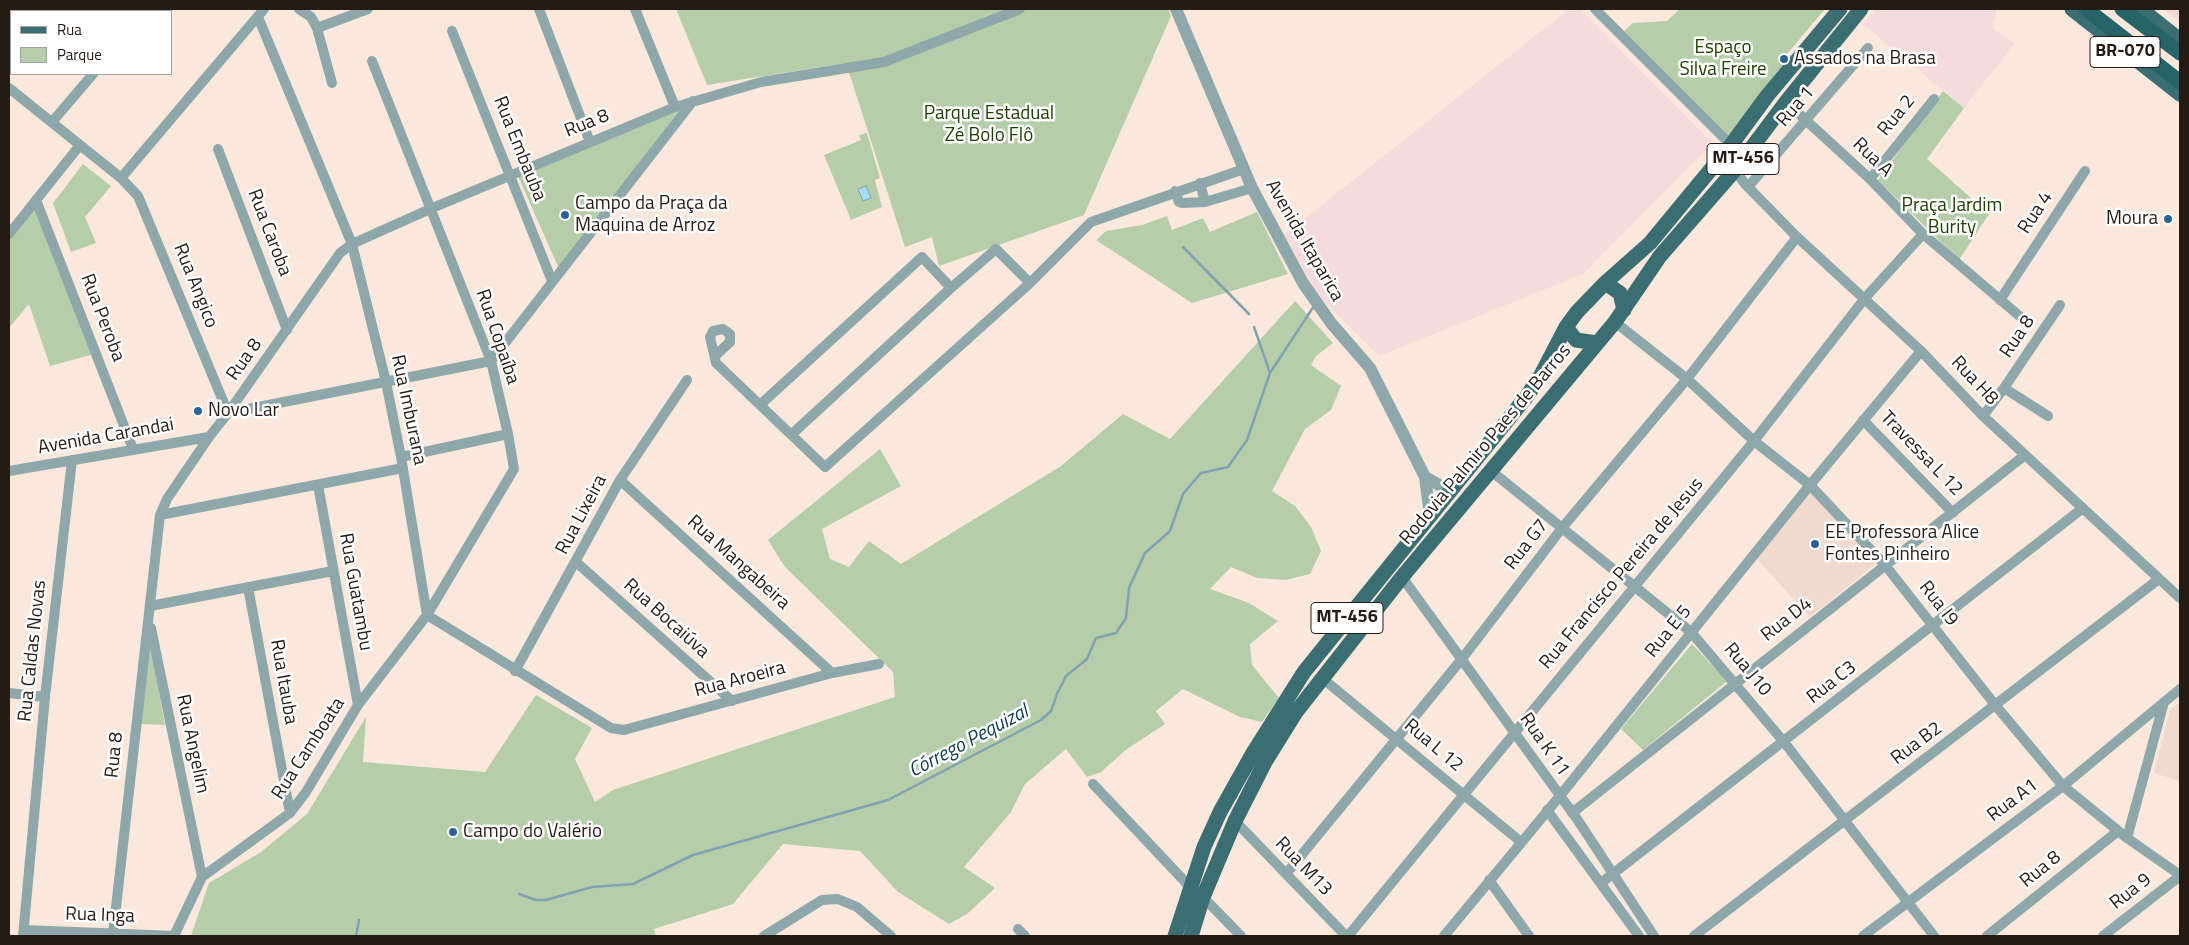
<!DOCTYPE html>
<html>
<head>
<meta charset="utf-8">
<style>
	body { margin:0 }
	#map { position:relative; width:2189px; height:945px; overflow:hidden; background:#fbe8dd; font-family:"Titillium Web",sans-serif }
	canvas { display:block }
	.frame { position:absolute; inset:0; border:10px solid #251a14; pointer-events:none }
	.legend { position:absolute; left:10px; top:10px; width:162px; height:65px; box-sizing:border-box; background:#fff; border:1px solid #a8a3a1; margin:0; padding:6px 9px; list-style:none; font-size:15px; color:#251a14 }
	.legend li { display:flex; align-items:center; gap:10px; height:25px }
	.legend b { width:25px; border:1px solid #a8a3a1 }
</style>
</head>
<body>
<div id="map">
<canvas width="2189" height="945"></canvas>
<div class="frame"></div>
<ul class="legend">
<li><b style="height:6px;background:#3a6e73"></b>Rua</li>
<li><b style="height:14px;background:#b6cdaa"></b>Parque</li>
</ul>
</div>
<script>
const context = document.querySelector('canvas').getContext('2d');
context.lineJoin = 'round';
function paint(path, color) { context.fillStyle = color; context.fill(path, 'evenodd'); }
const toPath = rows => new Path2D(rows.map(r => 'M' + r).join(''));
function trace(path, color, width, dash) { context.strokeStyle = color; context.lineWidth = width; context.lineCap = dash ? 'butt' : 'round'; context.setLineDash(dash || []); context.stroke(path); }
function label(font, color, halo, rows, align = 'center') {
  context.font = font + ' "Titillium Web",sans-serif'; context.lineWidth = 5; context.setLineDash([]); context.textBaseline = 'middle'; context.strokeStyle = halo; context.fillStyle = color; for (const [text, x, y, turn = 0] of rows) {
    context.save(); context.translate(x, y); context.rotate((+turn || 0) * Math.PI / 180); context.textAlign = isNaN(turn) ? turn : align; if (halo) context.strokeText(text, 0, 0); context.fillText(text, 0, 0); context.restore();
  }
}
const industrial = toPath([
	[1569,9,1580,9,1713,143,1583,274,1379,356,1318,295,1284,235],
	[1876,9,1997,9,1992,28,2015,43,1964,108,1863,24],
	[2163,9,2180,9,2180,23]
]);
const education = toPath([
	[1811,492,1878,562,1810,617,1757,559],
	[2180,702,2180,781,2154,773,2170,710]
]);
const green = toPath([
	[676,9,1168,9,1171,16,1084,215,939,266,932,237,905,247,846,63,707,85],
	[1680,9,1825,9,1787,54,1787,63,1729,136,1624,31,1633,23,1667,21],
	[1943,91,1964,108,1927,159,1989,214,1959,260,1878,180],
	[680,109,560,271,518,176],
	[867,133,880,178,875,180,882,207,851,220,824,155,861,140,859,135],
	[83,164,111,186,85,217,96,243,71,252,53,203],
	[33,204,91,355,50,366,29,304,9,328,9,234],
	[1257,212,1288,274,1192,303,1096,240,1106,231,1142,225,1167,216,1172,230,1203,218,1210,232],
	[1295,301,1333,343,1316,356,1311,365,1341,386,1331,410,1305,429,1272,491,1295,506,1311,527,1321,551,1310,574,1286,580,1257,578,1231,567,1210,589,1249,603,1278,621,1250,644,1252,665,1279,698,1262,722,1240,717,1183,689,1156,711,1165,724,1127,749,1101,772,1087,777,1066,749,1025,784,1011,812,964,867,995,888,967,914,949,924,898,892,860,851,783,844,733,904,654,929,656,936,191,936,209,883,261,852,307,814,366,717,363,762,485,772,536,695,592,728,575,759,595,802,613,790,895,697,893,672,785,567,768,540,880,449,901,486,822,529,830,559,849,567,869,541,901,564,1061,466,1123,414,1170,439],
	[150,642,165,725,141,724],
	[1692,644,1727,681,1643,750,1621,729]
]);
const water = toPath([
	[866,186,871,198,863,201,858,189,866,186]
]);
const stream = toPath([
	[1183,247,1249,314],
	[1254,327,1270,373],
	[519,894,536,900,546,900,592,887,633,884,693,855,888,800,1041,720,1051,711,1057,694,1066,676,1087,659,1096,638,1116,633,1126,618,1129,588,1145,553,1170,531,1183,494,1201,473,1228,467,1247,440,1270,373,1314,306],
	[356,936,359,920]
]);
const minor = toPath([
	[299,9,311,17,317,28,332,83],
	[539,9,590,142],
	[635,9,675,107],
	[1595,9,1731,145],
	[32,11,34,9],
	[145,11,147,9],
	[258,17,352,244,386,382,401,457,427,615,611,728,624,730,832,673,879,664],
	[317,28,368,9],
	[452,31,552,281],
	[9,39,11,36],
	[9,88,121,178,138,196,228,413,491,361],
	[1786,102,1870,179,1923,234,2023,319],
	[52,122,93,74],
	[218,149,287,330],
	[1735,170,1745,184,1797,237,1921,351,1983,416,2180,598],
	[121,178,264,9],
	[1870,179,1934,99],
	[1200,183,1205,202,1252,188],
	[1748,187,1868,48],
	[1175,191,1179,202,1182,203,1205,202],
	[36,200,133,449],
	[9,234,80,145],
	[2000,300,2085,171],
	[1615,322,1687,379,1754,441,1810,485,1885,565,1996,706,2063,786,2127,838,2180,875],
	[715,356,730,342,730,334,723,329,713,331,710,337,716,363,825,467,1030,283,1091,222,1244,169],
	[491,361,693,101],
	[2004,388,2048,416],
	[761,404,922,257,951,288],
	[1983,416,2004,388,2060,305],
	[1863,420,1953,513],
	[792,434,951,288,996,249,1030,283],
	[401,457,508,434],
	[1490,470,1691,632,1784,742,1934,936],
	[9,471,209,437],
	[620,480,832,673],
	[318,485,358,705],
	[160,515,403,468],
	[576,562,732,701],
	[1402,577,1577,819,1654,936],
	[248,587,290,813],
	[150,606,333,571],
	[151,628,202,877],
	[515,671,620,480,687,380],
	[1322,678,1521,842],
	[9,693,45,697],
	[1093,784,1190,887],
	[1547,810,1639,936],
	[1572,813,2025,455],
	[1235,821,1346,936],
	[2127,838,2164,702],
	[1286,874,1461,660,1562,528,1687,379,1797,237],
	[1489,880,1529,936],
	[1601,883,2083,508],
	[1203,897,1241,936],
	[1018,929,1025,936],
	[24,930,175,936],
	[113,934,160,515,167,499,209,437,228,413,340,253,352,244,430,209,675,107,761,82,884,62,1020,9],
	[23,936,45,697,72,460],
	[174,936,202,877,290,813,306,792,358,705,427,615,514,469,508,434,491,361,372,61],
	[764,936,822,900,838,899,857,907,891,936],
	[1348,936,1754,441,1865,298,1923,234],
	[1444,936,1559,797,1810,485,1921,351],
	[1694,936,2159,579],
	[1863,936,2063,786,2180,689],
	[1987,936,2118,831],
	[2103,936,2180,876]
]);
const tertiary = toPath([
	[1176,9,1252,188,1303,283,1331,323,1370,368,1425,477,1430,516],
	[1425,477,1441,486,1455,485]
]);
const primary = toPath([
	[2072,9,2180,94],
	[2141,9,2180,40],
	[1605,283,1620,293,1624,310],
	[1566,327,1576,340,1597,343],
	[1175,936,1204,847,1220,812,1253,753,1304,672,1527,396,1541,375,1566,327,1577,312,1605,283,1650,243,1731,145,1767,96,1840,9],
	[1191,936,1203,897,1235,821,1265,762,1296,712,1402,577,1615,322,1660,256,1735,170,1786,102,1861,9]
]);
const trunk = toPath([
	[2086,9,2180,82],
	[2122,9,2180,53]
]);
const markers = [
	[1784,59,5,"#29639b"],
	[565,215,5,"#29639b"],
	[2168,219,5,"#29639b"],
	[198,411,5,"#29639b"],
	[1815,544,5,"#29639b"],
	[453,832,5,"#29639b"]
];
const shields = [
	[2125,52,70],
	[1743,159,72],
	[1347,618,72]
];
const shieldNames = [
	["BR-070",2125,52],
	["MT-456",1743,159],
	["MT-456",1347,618]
];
const parkNames = [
	["Espaço",1723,48],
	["Silva Freire",1723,70],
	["Parque Estadual",989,114],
	["Zé Bolo Flô",989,136],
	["Praça Jardim",1952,206],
	["Burity",1952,228]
];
const poiNames = [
	["Assados na Brasa",1794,59],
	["Campo da Praça da",575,204],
	["Maquina de Arroz",575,226],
	["Moura",2158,219,"right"],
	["Novo Lar",208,411],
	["EE Professora Alice",1825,533],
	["Fontes Pinheiro",1825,555],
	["Campo do Valério",463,832]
];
const streetNames = [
	["Rua 1",1796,107,-49],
	["Rua 2",1897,116,-51],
	["Rua 8",587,124,-22],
	["Rua Embauba",519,149,68],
	["Rua A",1872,158,44],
	["Rua 4",2036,213,-57],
	["Rua Caroba",269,233,69],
	["Avenida Itaparica",1304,241,60],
	["Rua Angico",195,286,68],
	["Rua Peroba",102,318,69],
	["Rua Copaíba",497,337,71],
	["Rua 8",2018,337,-56],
	["Rua 8",245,360,-55],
	["Rua H8",1974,381,47],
	["Rua Imburana",408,410,78],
	["Avenida Carandai",106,437,-10],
	["Rodovia Palmiro Paes de Barros",1486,445,-50],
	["Travessa L 12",1921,454,46],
	["Rua Lixeira",582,515,-62],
	["Rua G7",1527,545,-52],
	["Rua Mangabeira",738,563,42],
	["Rua Francisco Pereira de Jesus",1622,574,-50],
	["Rua Guatambu",355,592,80],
	["Rua I9",1938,604,52],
	["Rua Bocaiúva",666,619,42],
	["Rua D4",1787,620,-38],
	["Rua E 5",1669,632,-51],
	["Rua Caldas Novas",33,651,-84],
	["Rua J10",1747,670,50],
	["Rua Aroeira",740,680,-15],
	["Rua Itauba",283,682,80],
	["Rua C3",1832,683,-38],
	["Rua Angelim",192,744,78],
	["Rua B2",1917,744,-37],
	["Rua K 11",1544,745,55],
	["Rua L 12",1433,746,40],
	["Rua Camboata",309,749,-57],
	["Rua 8",115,755,-84],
	["Rua A1",2013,801,-37],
	["Rua M13",1303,867,46],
	["Rua 8",2041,870,-39],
	["Rua 9",2131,892,-38],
	["Rua Inga",100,916,2]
];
const waterNames = [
	["Córrego Pequizal",969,742,-28]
];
paint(industrial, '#f6dbdc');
paint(education, '#f0d9cd');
paint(green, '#b6cdaa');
paint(water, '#a7ddf6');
trace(water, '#80a2b2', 1);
trace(stream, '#80a2b2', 2.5);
trace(minor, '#8da7aa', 10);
trace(tertiary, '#8da7aa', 12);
trace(primary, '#3a6e73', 15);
trace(trunk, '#266469', 15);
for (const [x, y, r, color] of markers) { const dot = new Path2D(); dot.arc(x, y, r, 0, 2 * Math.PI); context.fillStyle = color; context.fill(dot); trace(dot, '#fff', 2); }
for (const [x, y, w] of shields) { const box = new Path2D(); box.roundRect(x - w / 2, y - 15.5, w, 31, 4); context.fillStyle = '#fff'; context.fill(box); trace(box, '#251a14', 1); }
label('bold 18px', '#251a14', null, shieldNames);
label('19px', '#1e4001', '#fff', parkNames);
label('19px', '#251a14', '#fff', poiNames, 'left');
label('19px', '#251a14', '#fff', streetNames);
label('italic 20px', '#0e3c4e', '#fff', waterNames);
</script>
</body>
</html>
